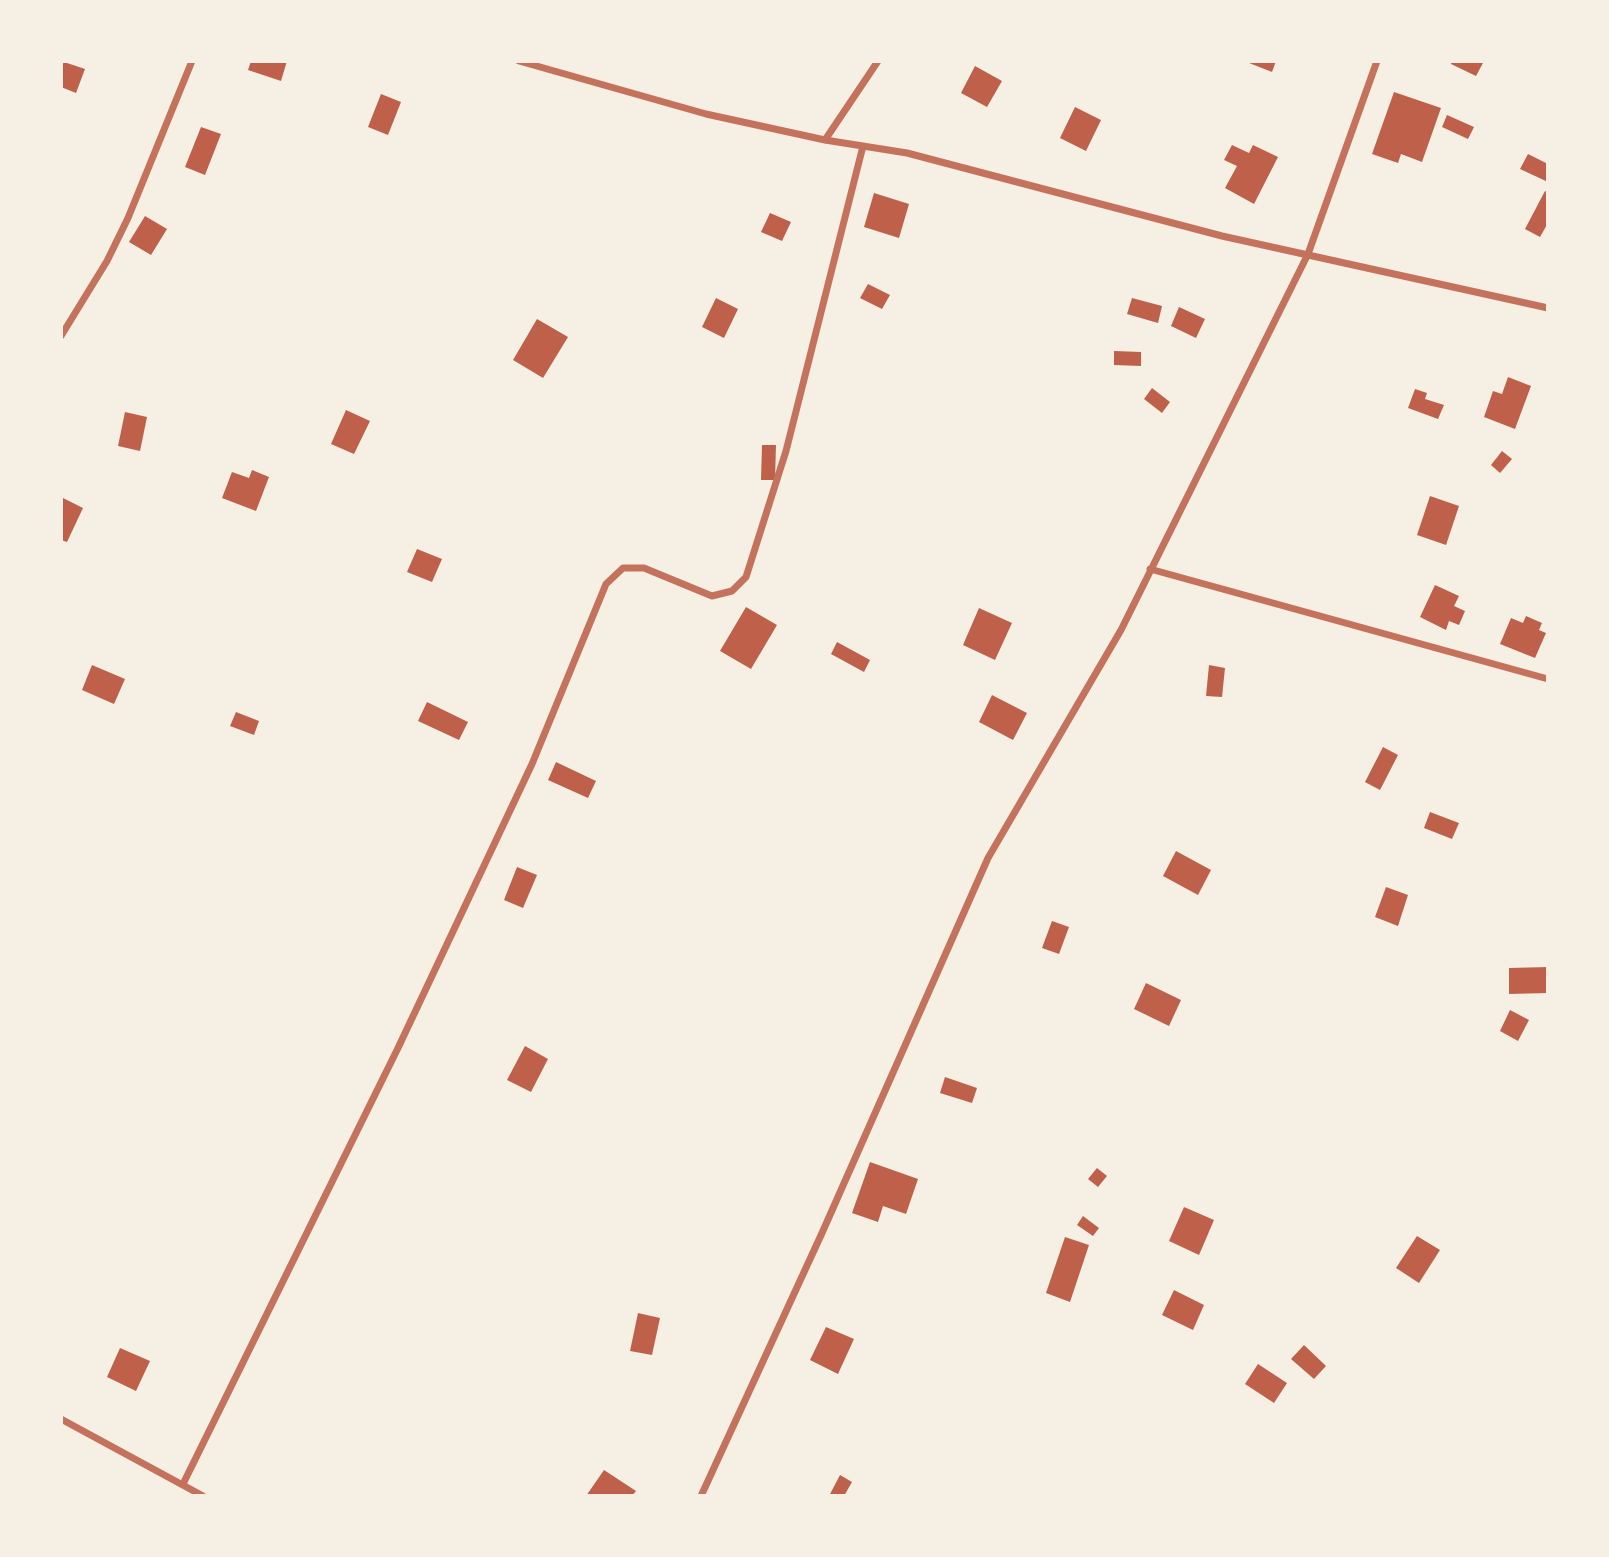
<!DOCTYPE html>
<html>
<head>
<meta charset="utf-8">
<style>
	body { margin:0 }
	#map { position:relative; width:1609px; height:1557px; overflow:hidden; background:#f6efe4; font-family:"Golos Text",sans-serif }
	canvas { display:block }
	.frame { position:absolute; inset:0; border:63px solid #f6efe4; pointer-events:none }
</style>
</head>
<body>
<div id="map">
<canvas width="1609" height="1557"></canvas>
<div class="frame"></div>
</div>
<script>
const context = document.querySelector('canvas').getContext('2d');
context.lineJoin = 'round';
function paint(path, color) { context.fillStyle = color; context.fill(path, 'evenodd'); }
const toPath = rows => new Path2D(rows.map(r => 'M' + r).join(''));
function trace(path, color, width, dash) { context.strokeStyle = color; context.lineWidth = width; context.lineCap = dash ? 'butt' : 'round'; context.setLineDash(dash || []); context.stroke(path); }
const building = toPath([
	[61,61,85,69,76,93,61,87],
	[251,61,287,61,281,81,248,70],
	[1244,61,1276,61,1272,72],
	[1452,61,1479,61,1483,63,1476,76,1451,64],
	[975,66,1002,81,987,107,961,93],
	[1394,92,1441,108,1422,162,1401,154,1398,163,1372,154],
	[381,94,401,102,388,135,368,127],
	[1075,107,1101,120,1086,151,1060,138],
	[1447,115,1474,127,1468,139,1442,127],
	[201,127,221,134,205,175,185,167],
	[1232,145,1249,153,1253,145,1278,157,1254,204,1225,188,1237,166,1224,160],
	[1528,154,1548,164,1548,182,1520,169],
	[1545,191,1548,193,1548,223,1540,237,1525,229],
	[874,193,909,204,899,238,864,227],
	[770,213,791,222,782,241,761,232],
	[145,216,167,229,151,255,129,242],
	[868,284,890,295,882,309,860,298],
	[716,298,738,309,724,338,702,327],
	[1132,298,1162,306,1158,323,1127,314],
	[1179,307,1205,319,1196,338,1171,326],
	[537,319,568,337,543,378,513,360],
	[1114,351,1141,352,1141,366,1114,365],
	[1508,377,1531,386,1515,429,1484,417,1493,391,1502,394],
	[1152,388,1170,402,1162,413,1144,399],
	[1415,389,1427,393,1425,399,1444,405,1438,419,1408,408],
	[346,410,370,421,354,454,331,444],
	[125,412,147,417,140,451,118,446],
	[762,445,776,445,775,480,761,480],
	[1502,451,1512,459,1500,473,1491,465],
	[252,470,269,477,256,511,222,498,232,472,249,478],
	[1430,496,1459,506,1446,545,1417,535],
	[61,497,83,508,67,542,61,540],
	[417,549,442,559,432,582,407,572],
	[1435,585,1459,596,1454,606,1465,611,1459,625,1449,621,1446,630,1420,617],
	[746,607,777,625,751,669,720,651],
	[979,608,1012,623,995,660,963,645],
	[1526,616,1542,623,1539,630,1546,633,1535,658,1500,644,1511,618,1523,623],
	[837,642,870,660,864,672,831,654],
	[92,665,125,679,114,704,82,690],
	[1209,665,1225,668,1222,697,1206,696],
	[992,695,1027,713,1013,740,979,722],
	[427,702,468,722,459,740,418,721],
	[236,712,259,721,254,735,230,726],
	[1383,747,1398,755,1380,790,1365,782],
	[556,762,596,781,588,798,548,780],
	[1430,812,1459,823,1452,839,1424,828],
	[1176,851,1211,870,1198,895,1163,876],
	[517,867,537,875,523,908,504,900],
	[1386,887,1408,895,1398,926,1375,917],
	[1052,921,1069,927,1059,954,1042,948],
	[1548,967,1548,993,1509,994,1509,968],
	[1146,983,1181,1000,1169,1026,1134,1009],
	[1510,1010,1529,1020,1518,1041,1500,1031],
	[525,1046,548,1059,531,1092,507,1080],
	[945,1077,977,1088,972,1103,940,1093],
	[870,1162,918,1179,906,1214,883,1206,878,1222,852,1213],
	[1097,1168,1107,1176,1098,1187,1088,1179],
	[1184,1207,1214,1220,1199,1255,1169,1241],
	[1083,1216,1099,1228,1093,1236,1077,1225],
	[1417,1236,1440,1250,1419,1283,1396,1268],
	[1065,1237,1089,1245,1070,1302,1046,1293],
	[1174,1290,1204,1305,1193,1330,1162,1315],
	[638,1313,660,1318,652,1355,630,1351],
	[826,1327,854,1339,838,1374,810,1360],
	[1304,1345,1326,1366,1314,1379,1291,1359],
	[120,1348,150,1361,136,1391,107,1377],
	[1258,1364,1287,1383,1274,1403,1245,1384],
	[604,1470,636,1491,632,1496,586,1496],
	[840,1475,852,1482,844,1496,829,1496]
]);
const minor = toPath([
	[519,61,706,114,825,140,907,153,1222,236,1548,308],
	[825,140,878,61],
	[61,336,107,261,128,218,192,61],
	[1150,569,1548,679],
	[61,1419,203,1496],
	[183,1484,398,1048,532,764,606,584,623,568,644,568,712,596,732,591,746,577,786,451,863,146],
	[701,1496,822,1233,988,858,1121,630,1308,254,1377,61]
]);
paint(building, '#bf614a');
trace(minor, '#c5725c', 7);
</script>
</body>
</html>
